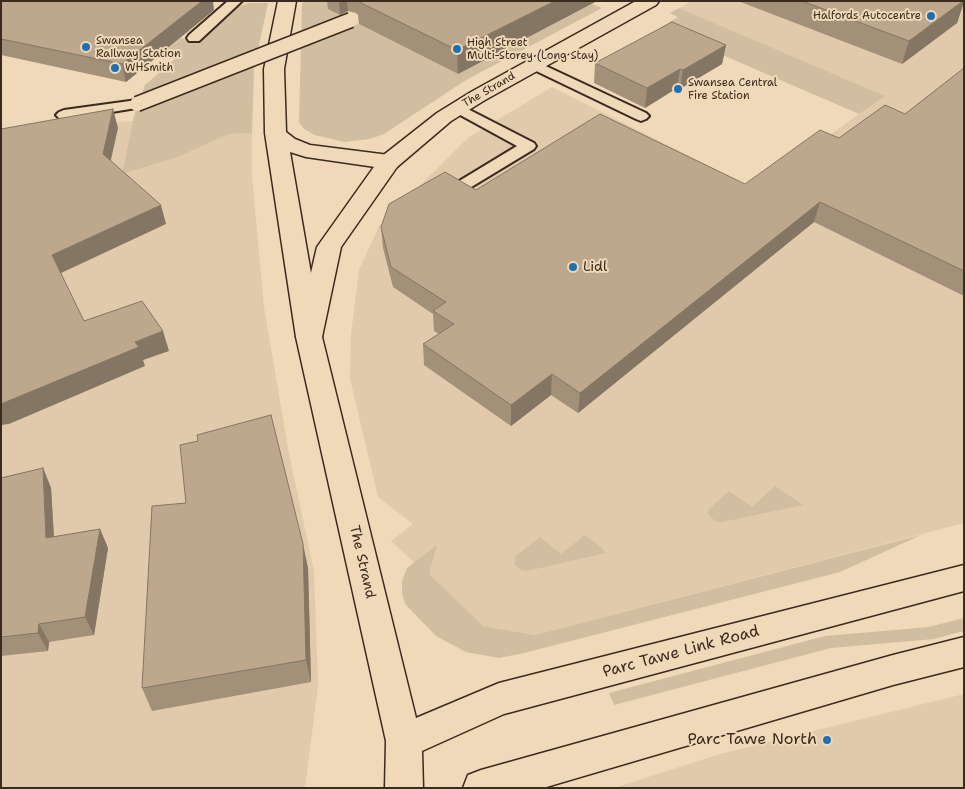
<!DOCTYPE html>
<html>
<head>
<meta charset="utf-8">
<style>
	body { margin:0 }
	#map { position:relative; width:965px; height:789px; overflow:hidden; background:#efd9b8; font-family:"Shantell Sans",sans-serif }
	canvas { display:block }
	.frame { position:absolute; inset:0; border:2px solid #3b2a1e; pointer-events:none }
</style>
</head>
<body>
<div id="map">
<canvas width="965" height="789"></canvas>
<div class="frame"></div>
</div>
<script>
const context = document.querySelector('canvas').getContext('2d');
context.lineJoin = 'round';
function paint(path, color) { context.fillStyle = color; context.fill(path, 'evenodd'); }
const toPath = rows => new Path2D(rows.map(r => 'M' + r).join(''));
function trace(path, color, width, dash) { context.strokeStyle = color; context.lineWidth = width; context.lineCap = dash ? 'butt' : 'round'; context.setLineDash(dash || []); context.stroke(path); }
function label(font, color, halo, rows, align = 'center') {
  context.font = font + ' "Shantell Sans",sans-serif'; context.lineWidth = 4; context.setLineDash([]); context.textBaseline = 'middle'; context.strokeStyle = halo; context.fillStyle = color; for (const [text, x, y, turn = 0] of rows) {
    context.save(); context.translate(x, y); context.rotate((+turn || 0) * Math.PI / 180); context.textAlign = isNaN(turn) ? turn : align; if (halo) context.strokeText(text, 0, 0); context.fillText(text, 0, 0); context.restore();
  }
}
const built = toPath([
	[692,1,964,1,964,523,535,635,483,626,391,541,413,524,378,497,350,379,351,335,359,270,379,226,469,137,552,87,755,189,884,96,679,8],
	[133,121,122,174,178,157,229,134,252,133,252,176,264,307,289,454,314,571,318,686,305,788,1,788,1,133],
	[964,694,964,788,614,788,720,754]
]);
const green = toPath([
	[307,1,345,1,329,9,458,74,592,4,602,8,466,80,384,134,370,139,344,142,315,135,304,129,299,122,302,3],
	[250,3,268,3,254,68,252,133,229,134,178,157,122,174,134,116,145,85,175,59,159,56,181,38,199,42,237,7],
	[679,8,885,96,859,114,660,28,678,17,670,13],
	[775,486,803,505,722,522,715,521,708,514,709,509,729,491,752,507],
	[585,535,603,549,605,553,527,571,521,570,515,565,515,557,540,537,561,554],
	[921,535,840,572,524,653,499,658,466,652,436,636,405,604,402,593,402,581,407,568,437,545,429,574,483,626,535,635],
	[964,618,964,631,934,639,831,648,614,705,609,693,825,636,929,627]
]);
const service = toPath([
	[228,1,242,1,199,41,189,41,187,38,189,35,228,1],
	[535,61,646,113,649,116,646,119,641,121,636,119,530,68,528,65,530,62,535,61],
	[137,100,142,101,144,104,142,107,64,120,59,118,56,115,59,112,64,110,137,100],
	[458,104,534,143,536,146,534,149,463,192,457,194,451,192,449,189,451,186,517,146,453,111,451,108,453,105,458,104]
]);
const minor = toPath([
	[278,1,296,1,284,69,286,132,295,139,310,145,389,155,397,157,400,162,397,167,389,169,306,157,290,152,322,337,318,343,309,346,300,343,296,337,265,133,264,69,278,1]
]);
const tertiary = toPath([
	[636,1,659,1,656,5,485,100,451,121,397,167,341,247,322,337,416,718,499,683,964,565,964,591,504,714,422,751,423,788,385,788,386,741,296,337,317,247,381,157,437,113,471,92,636,1],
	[964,637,964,667,893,685,543,788,463,788,468,775,481,770,893,655,964,637]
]);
const serviceBridge = toPath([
	[137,104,351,20]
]);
const wall = toPath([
	[1,1,214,10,126,82,1,55],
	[327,1,597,1,458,74,359,24,358,15,356,13,348,11,340,15,328,9],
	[738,1,964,1,957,23,902,64],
	[726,45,722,64,680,89,677,88,645,108,594,83,595,63],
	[964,68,964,296,814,222,578,413,551,395,511,426,424,365,423,344,439,334,434,331,433,314,393,287,383,248,381,227,476,190,745,184,839,138,905,114],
	[43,468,51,488,54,537,100,529,108,548,94,635,49,642,48,651,1,656,1,478],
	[308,568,311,682,152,711,142,688]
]);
const shadedWall = toPath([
	[202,1,213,1,214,10,126,82,122,64],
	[339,1,347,1,348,11,340,15],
	[555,1,597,1,458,74,457,50],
	[963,1,964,2,957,23,902,64,909,41],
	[726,45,722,64,680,89,683,70],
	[680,69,677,88,645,108,647,88],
	[113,109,118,128,108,173,103,154],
	[820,202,814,222,578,413,580,393],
	[161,205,166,224,59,274,52,255],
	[163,331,169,351,143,360,145,366,9,424,1,425,1,404,135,342],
	[552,374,551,395,511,426,511,405],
	[43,468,51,488,55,557,46,538],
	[100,529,108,548,94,635,85,617],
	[303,544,308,568,311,682,306,660],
	[39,624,49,642,48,651,38,633]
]);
const building = toPath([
	[1,1,202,1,122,64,1,39,1,1],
	[357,1,555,1,457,50,357,1],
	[802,1,963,1,909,41,802,1],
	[672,22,726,45,683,70,680,69,647,88,595,63,672,22],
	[964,68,964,271,820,202,580,393,552,374,511,405,423,344,454,324,433,311,446,302,391,267,381,227,389,204,445,172,476,190,600,114,745,184,820,130,839,138,885,105,905,114,964,68],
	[113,109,103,154,161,205,52,255,84,321,142,301,163,331,135,342,139,347,1,404,1,129,113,109],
	[271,415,303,544,306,660,142,688,152,506,186,503,180,445,198,441,197,435,271,415],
	[43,468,46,538,100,529,85,617,39,624,38,633,1,637,1,478,43,468]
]);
const markers = [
	[931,16,5,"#1f6fb2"],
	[86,47,5,"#1f6fb2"],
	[457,49,5,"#1f6fb2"],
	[115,68,5,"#1f6fb2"],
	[678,89,5,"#1f6fb2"],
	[573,267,5,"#1f6fb2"],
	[827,740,5,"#1f6fb2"]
];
const farPoinames = [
	["Halfords Autocentre",921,16,"right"],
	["Swansea",96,41],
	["Railway Station",96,54],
	["High Street",467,43],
	["Multi-Storey (Long Stay)",467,56],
	["WHSmith",125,68],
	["Swansea Central",688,83],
	["Fire Station",688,96]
];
const farStreetnames = [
	["The Strand",489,90,-30]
];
const poiNames = [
	["Lidl",583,267]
];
const streetNames = [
	["The Strand",362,562,77]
];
const nearStreetnames = [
	["Parc Tawe Link Road",681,652,-15]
];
const nearPoinames = [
	["Parc Tawe North",817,740]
];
paint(built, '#e0caab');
paint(green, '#d1bd9f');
trace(service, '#3b2a1e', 4);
trace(minor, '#3b2a1e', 3);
trace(tertiary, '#3b2a1e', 3);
paint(service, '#efd9b8');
paint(minor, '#efd9b8');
paint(tertiary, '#efd9b8');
trace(serviceBridge, '#3b2a1e', 17, []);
trace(serviceBridge, '#efd9b8', 14);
paint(wall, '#a39079');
paint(shadedWall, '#847663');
paint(building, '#bda88d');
trace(building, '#847663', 1);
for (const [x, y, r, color] of markers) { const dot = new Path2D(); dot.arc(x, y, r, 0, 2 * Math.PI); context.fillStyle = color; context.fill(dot); trace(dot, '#efd9b8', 2); }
label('11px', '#3b2a1e', '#efd9b8', farPoinames, 'left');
label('11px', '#3b2a1e', '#efd9b8', farStreetnames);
label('14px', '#3b2a1e', '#efd9b8', poiNames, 'left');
label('14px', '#3b2a1e', '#efd9b8', streetNames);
label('16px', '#3b2a1e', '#efd9b8', nearStreetnames);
label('16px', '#3b2a1e', '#efd9b8', nearPoinames, 'right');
</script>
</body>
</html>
